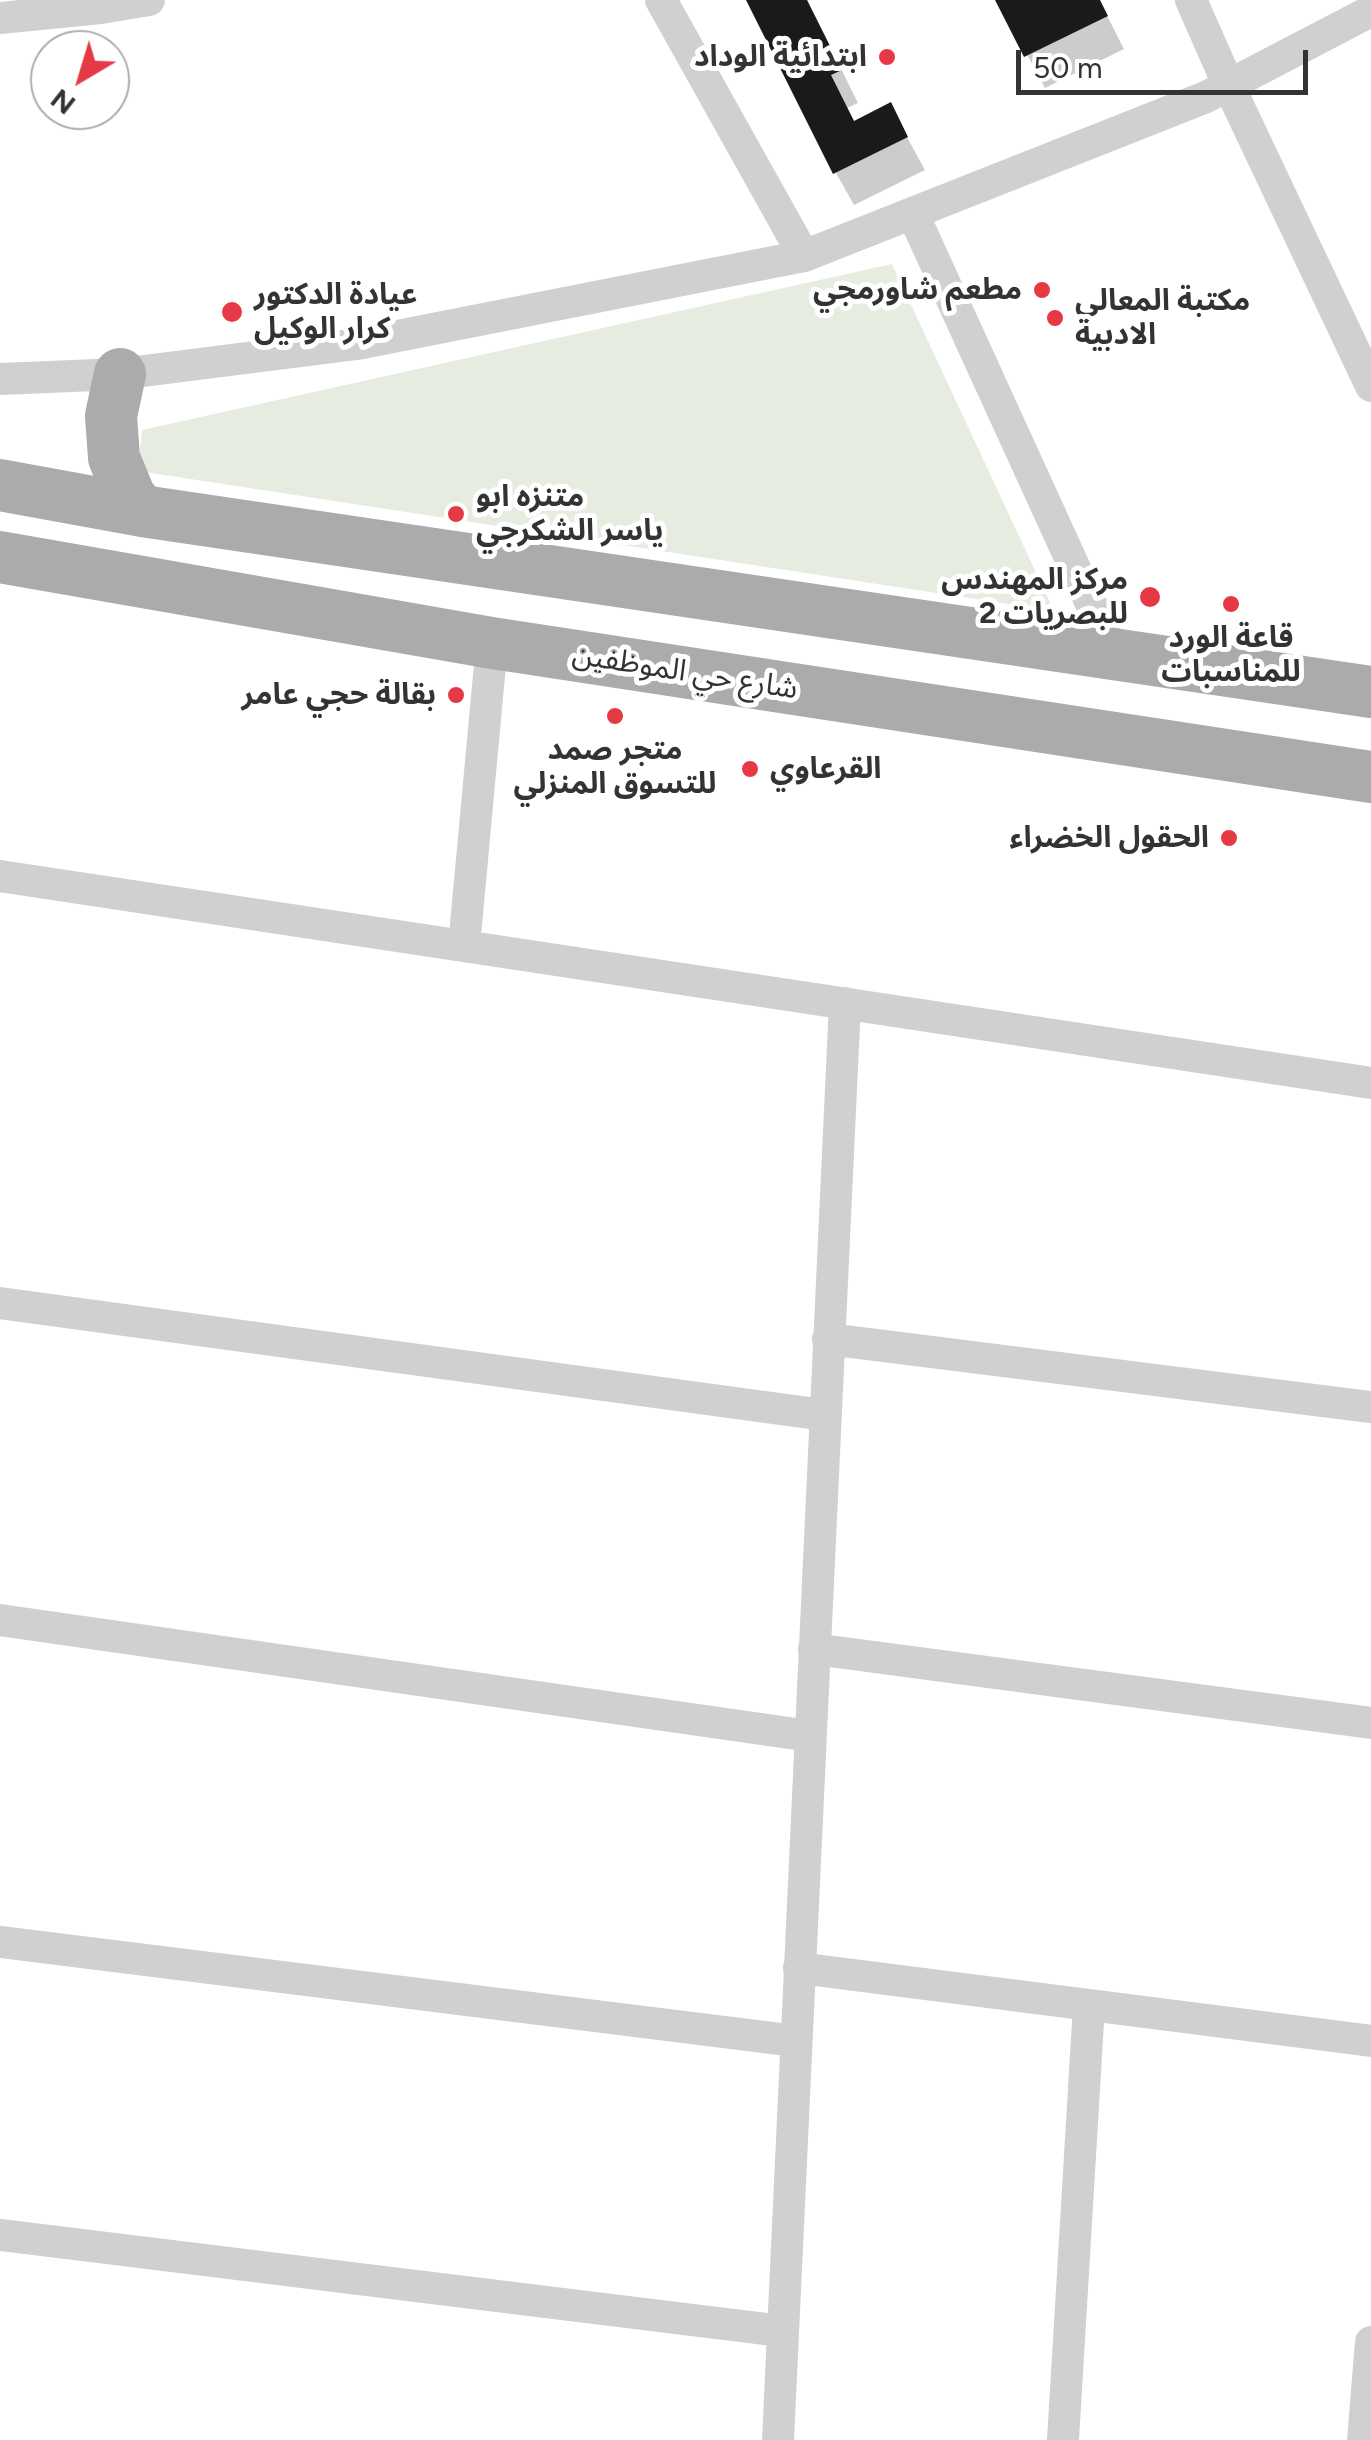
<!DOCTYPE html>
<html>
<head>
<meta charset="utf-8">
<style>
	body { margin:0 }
	#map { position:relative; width:1371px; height:2440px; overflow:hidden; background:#fff; font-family:Figtree,sans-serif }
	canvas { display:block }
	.north { position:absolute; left:30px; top:30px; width:100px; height:100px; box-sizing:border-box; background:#fff; border:2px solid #adadad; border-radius:50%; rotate:218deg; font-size:28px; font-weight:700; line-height:40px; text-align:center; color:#333 }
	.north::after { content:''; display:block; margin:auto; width:35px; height:45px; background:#e63946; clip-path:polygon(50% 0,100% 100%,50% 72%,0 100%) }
	.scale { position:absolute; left:1016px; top:50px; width:292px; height:45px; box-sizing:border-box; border:5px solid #333; border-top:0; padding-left:12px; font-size:30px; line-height:35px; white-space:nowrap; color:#333; -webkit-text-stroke:8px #fff; paint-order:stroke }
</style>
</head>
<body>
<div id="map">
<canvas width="1371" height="2440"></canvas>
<div class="north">N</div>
<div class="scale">50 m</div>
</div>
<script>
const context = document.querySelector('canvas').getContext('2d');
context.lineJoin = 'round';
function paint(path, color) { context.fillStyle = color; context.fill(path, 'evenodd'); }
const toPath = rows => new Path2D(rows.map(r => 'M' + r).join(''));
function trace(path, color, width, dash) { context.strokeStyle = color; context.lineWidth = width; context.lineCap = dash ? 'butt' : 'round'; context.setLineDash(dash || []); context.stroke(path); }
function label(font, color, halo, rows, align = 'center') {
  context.font = font + ' Figtree,"Noto Sans Arabic",sans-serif'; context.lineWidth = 10; context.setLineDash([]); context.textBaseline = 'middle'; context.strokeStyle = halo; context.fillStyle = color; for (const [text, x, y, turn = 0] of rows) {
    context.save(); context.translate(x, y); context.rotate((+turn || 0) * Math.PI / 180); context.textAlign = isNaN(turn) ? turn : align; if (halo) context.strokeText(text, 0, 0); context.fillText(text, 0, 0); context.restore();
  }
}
const green = toPath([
	[892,264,1054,611,138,471,142,430]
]);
const shadow = toPath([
	[749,0,807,0,858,103,847,108,855,123,890,106,925,170,854,205,836,173],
	[998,0,1099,0,1124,49,1045,88]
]);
const building = toPath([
	[746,0,807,0,842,70,831,75,854,121,891,102,908,137,833,174],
	[995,0,1100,0,1108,16,1024,57]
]);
const street = toPath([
	[661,0,804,256],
	[1191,0,1228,84,1371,386],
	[0,18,101,8,149,0],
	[913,214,1114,654],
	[0,379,120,374,357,344,804,256,1206,97,1371,11],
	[0,876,1371,1083],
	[464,946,492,643],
	[0,1303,824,1415],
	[828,1339,1371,1407],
	[0,1620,810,1736],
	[814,1649,1371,1723],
	[0,1942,796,2041],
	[799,1968,1371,2041],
	[0,2235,782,2331],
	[778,2440,845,1003],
	[1063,2440,1089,2005],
	[1363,2440,1371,2342]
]);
const primary = toPath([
	[120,374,111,416,114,458,130,497,142,511],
	[0,485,142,511,1371,692],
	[0,557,492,643,1371,777]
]);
const markers = [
	[887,57,10,"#e63946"],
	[1042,290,10,"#e63946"],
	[232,312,12,"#e63946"],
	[1055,318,10,"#e63946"],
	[456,514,10,"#e63946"],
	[1150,597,12,"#e63946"],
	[1231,604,10,"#e63946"],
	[456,695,10,"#e63946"],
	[615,716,10,"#e63946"],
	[750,769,10,"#e63946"],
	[1229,838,10,"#e63946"]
];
const poiNames = [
	["ابتدائية الوداد",867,57],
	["مطعم شاورمجي",1022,290],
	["عيادة الدكتور",254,295,"left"],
	["كرار الوكيل",254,329,"left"],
	["مكتبة المعالي",1075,301,"left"],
	["الادبية",1075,335,"left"],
	["متنزه ابو",476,497,"left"],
	["ياسر الشكرجي",476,531,"left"],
	["مركز المهندس",1128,580],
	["للبصريات 2",1128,614],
	["قاعة الورد",1231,638,"center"],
	["للمناسبات",1231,672,"center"],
	["بقالة حجي عامر",436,695],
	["متجر صمد",615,750,"center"],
	["للتسوق المنزلي",615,784,"center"],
	["القرعاوي",770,769,"left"],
	["الحقول الخضراء",1209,838]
];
const streetNames = [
	["شارع حي الموظفين",685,672,9]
];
paint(green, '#e6ecdf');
paint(shadow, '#0003');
paint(building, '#1a1a1a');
trace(street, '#d0d0d0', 32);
trace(primary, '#ababab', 52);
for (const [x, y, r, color] of markers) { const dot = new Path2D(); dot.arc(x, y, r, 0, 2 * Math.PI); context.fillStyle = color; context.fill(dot); trace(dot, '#fff', 4); }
label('bold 30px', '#333', '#fff', poiNames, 'right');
label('30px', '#333', '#fff', streetNames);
</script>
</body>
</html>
